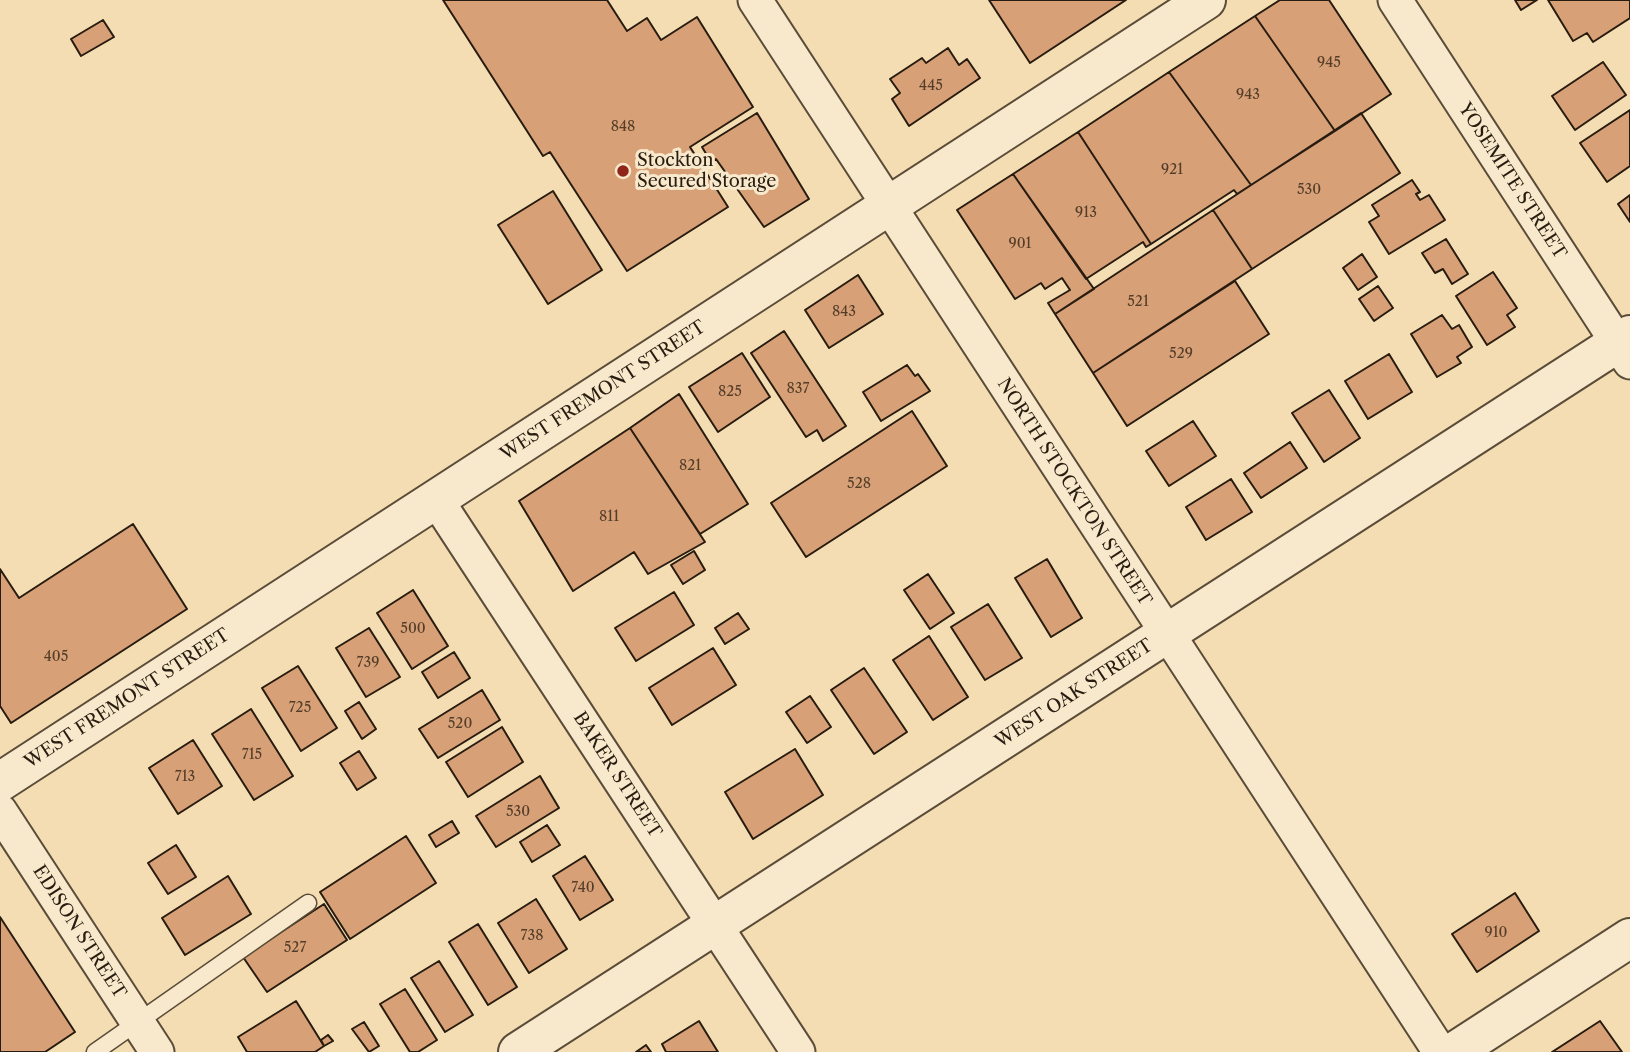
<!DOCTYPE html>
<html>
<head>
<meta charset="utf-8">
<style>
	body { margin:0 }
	canvas { display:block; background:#f4ddb2 }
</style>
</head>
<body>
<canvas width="1630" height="1052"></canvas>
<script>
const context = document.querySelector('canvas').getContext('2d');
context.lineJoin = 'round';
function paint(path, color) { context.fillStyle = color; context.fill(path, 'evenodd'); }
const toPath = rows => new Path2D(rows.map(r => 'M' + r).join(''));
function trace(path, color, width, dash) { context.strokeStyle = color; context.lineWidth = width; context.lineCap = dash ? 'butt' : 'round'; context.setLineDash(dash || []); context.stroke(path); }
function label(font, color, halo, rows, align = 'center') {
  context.font = font + ' "Libre Caslon Text",serif'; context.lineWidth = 6; context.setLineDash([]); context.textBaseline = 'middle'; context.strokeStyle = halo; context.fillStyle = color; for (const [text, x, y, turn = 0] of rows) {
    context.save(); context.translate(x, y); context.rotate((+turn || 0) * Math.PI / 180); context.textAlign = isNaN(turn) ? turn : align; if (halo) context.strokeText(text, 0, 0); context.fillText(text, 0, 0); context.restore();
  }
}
const building = toPath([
	[443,0,607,0,627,31,647,18,661,40,697,17,753,107,690,147,728,207,627,271,550,152,543,156,443,0],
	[989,0,1126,0,1030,63,989,0],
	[1280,0,1329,0,1391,94,1335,131,1255,16,1280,0],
	[1515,0,1537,0,1521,10,1515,0],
	[1548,0,1630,0,1630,18,1593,42,1587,33,1573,41,1548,0],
	[1255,16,1335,131,1251,185,1169,72,1255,16],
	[103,20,114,37,81,56,71,39,103,20],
	[948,48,959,65,967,59,980,78,909,126,892,99,900,93,890,79,922,58,926,63,948,48],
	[1603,62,1626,95,1575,130,1552,96,1603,62],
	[1169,72,1251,185,1237,194,1234,190,1151,244,1078,132,1169,72],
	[1630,110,1630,166,1607,182,1580,143,1630,110],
	[757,113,809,199,764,227,716,159,711,162,702,147,757,113],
	[1361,113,1400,173,1252,269,1213,210,1361,113],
	[1078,132,1151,244,1146,247,1143,242,1086,279,1013,174,1078,132],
	[1013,174,1094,289,1055,314,1048,303,1070,290,1062,278,1045,289,1041,283,1015,299,957,210,1013,174],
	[1412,180,1420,192,1416,194,1420,200,1429,195,1445,220,1389,254,1369,222,1379,216,1372,205,1412,180],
	[553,191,602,270,548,304,498,225,553,191],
	[1630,195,1630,222,1618,204,1630,195],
	[1213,210,1252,269,1093,373,1055,314,1213,210],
	[1446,239,1468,274,1452,284,1443,269,1435,273,1422,253,1446,239],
	[1362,254,1377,277,1358,290,1343,268,1362,254],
	[1493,272,1517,308,1507,315,1515,327,1487,345,1456,296,1493,272],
	[858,275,883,314,829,348,805,310,858,275],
	[1235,281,1269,334,1127,426,1093,373,1235,281],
	[1378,286,1393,308,1374,321,1359,299,1378,286],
	[1442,315,1452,329,1459,325,1472,347,1457,357,1461,363,1437,377,1411,334,1442,315],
	[784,331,846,426,823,441,817,430,806,437,751,353,784,331],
	[742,353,770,397,718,432,689,387,742,353],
	[1389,354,1412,392,1368,419,1345,381,1389,354],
	[907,365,915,376,918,374,930,391,881,421,863,392,907,365],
	[1329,390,1360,438,1324,462,1292,413,1329,390],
	[679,394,748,504,700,534,630,428,679,394],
	[912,411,947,466,806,557,771,503,912,411],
	[1193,421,1216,456,1169,486,1146,451,1193,421],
	[630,428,705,542,648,574,634,552,573,591,519,501,630,428],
	[1290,442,1307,468,1261,498,1244,473,1290,442],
	[1231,479,1252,512,1206,540,1186,507,1231,479],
	[133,524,187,609,11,723,0,706,0,569,19,598,133,524],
	[694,551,705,570,683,584,671,565,694,551],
	[1047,559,1082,618,1051,637,1015,578,1047,559],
	[928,574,954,613,930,629,904,590,928,574],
	[413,590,448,646,412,669,377,613,413,590],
	[674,592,694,625,636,661,615,628,674,592],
	[988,604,1022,658,985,680,951,627,988,604],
	[738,613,749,629,725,644,715,628,738,613],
	[369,628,400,677,366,697,336,648,369,628],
	[929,636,968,697,933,720,893,660,929,636],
	[713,648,736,685,672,725,649,688,713,648],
	[454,652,470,678,438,698,422,672,454,652],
	[298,666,337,728,301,751,262,688,298,666],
	[864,668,907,732,874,754,831,690,864,668],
	[482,690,500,720,438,758,419,729,482,690],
	[810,696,831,727,807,743,786,712,810,696],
	[359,702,376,729,362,739,345,711,359,702],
	[251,709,293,776,254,800,212,734,251,709],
	[502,727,523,762,468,797,446,762,502,727],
	[193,740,222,786,178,814,149,768,193,740],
	[795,749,823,795,753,839,725,792,795,749],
	[359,751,376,778,357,790,340,763,359,751],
	[540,776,559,808,496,847,476,816,540,776],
	[452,821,459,833,436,847,429,835,452,821],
	[547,825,560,845,532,862,520,842,547,825],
	[406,836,436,883,350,939,320,892,406,836],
	[176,845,196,877,168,894,148,863,176,845],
	[585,856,613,900,580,920,553,876,585,856],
	[228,876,251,914,185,955,162,918,228,876],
	[1515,893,1539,931,1477,972,1452,934,1515,893],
	[536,899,567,949,529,973,498,923,536,899],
	[324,904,347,940,267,992,243,957,324,904],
	[0,917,75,1032,45,1052,0,1052,0,917],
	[478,924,517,987,488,1005,449,942,478,924],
	[439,961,473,1015,445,1032,411,978,439,961],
	[405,989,437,1040,418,1052,410,1052,380,1004,405,989],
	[296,1001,324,1046,315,1052,247,1052,238,1037,296,1001],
	[699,1021,718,1052,666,1052,662,1044,699,1021],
	[1600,1021,1622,1052,1552,1052,1600,1021],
	[364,1022,379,1046,369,1052,352,1029,364,1022],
	[328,1035,333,1041,324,1046,321,1040,328,1035],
	[646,1045,651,1052,636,1052,646,1045]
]);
const service = toPath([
	[95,1052,308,903]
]);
const minor = toPath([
	[755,0,1440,1052],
	[1395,0,1630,362],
	[436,499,798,1052],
	[0,811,157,1052]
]);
const tertiary = toPath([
	[0,782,1206,0],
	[518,1052,1630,335],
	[1454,1052,1630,938]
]);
const markers = [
	[623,171,7,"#8f2418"]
];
const numberNames = [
	["945",1329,63],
	["445",931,86],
	["943",1248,95],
	["848",623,127],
	["921",1172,170],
	["530",1309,190],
	["913",1086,213],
	["901",1020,244],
	["521",1138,302],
	["843",844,312],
	["529",1181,354],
	["837",798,389],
	["825",730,392],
	["821",690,466],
	["528",859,484],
	["811",609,517],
	["500",413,629],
	["405",56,657],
	["739",368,663],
	["725",300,708],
	["520",460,724],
	["715",252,755],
	["713",185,777],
	["530",518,812],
	["740",583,888],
	["910",1496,933],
	["738",532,936],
	["527",295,948]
];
const poiNames = [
	["Stockton",637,161],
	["Secured Storage",637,182]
];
const streetNames = [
	["YOSEMITE STREET",1512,181,57],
	["WEST FREMONT STREET",603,391,-33],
	["NORTH STOCKTON STREET",1074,492,57],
	["WEST OAK STREET",1074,694,-33],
	["WEST FREMONT STREET",127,699,-33],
	["BAKER STREET",617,775,57],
	["EDISON STREET",79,932,57]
];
paint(building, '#d8a077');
trace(building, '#271c0f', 2);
trace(service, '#5a4c38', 19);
trace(minor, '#5a4c38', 37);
trace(tertiary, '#5a4c38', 42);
trace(service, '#f8e9cd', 16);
trace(minor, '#f8e9cd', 33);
trace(tertiary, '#f8e9cd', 38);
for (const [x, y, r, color] of markers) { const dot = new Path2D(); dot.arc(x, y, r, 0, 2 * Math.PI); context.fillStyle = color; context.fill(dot); trace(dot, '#f8e9cd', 2.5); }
label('14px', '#533d29', null, numberNames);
label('18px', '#271c0f', '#f8e9cd', poiNames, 'left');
label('18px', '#271c0f', '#f8e9cd', streetNames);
</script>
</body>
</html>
